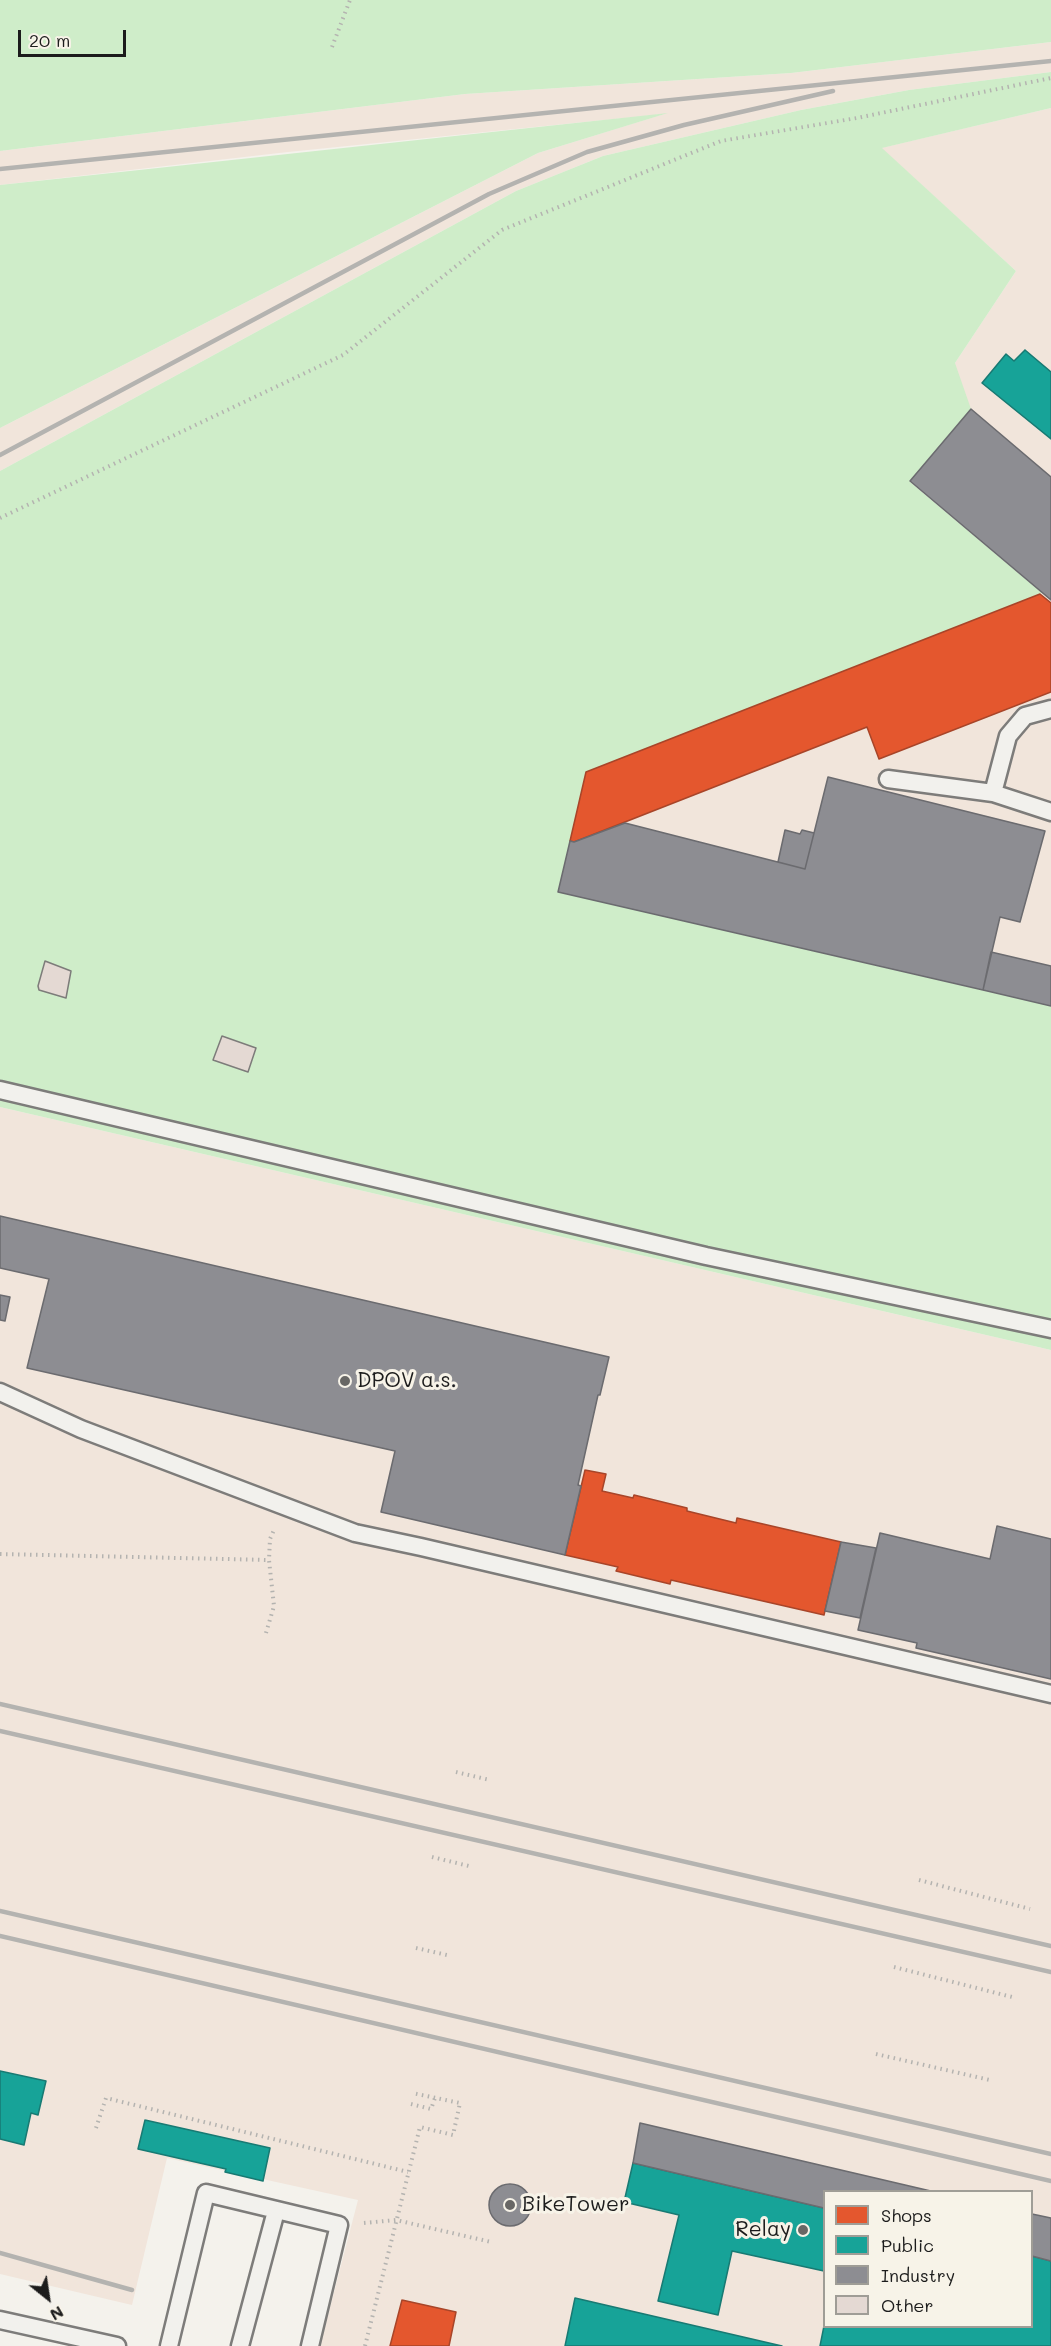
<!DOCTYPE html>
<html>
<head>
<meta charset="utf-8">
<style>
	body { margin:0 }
	#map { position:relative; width:1051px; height:2346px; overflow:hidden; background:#f4f2ec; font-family:Mali,sans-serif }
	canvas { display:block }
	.legend { position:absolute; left:823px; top:2190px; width:210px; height:138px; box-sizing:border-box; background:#f7f3e8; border:2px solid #9f9d96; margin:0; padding:8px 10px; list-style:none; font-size:18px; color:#1c1c1c }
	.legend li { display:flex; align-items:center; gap:12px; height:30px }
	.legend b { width:30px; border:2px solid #9f9d96 }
	.north { position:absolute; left:18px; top:2268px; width:60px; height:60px; -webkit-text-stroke:4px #f7f3e8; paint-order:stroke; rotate:150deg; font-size:16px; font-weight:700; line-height:24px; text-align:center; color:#1c1c1c }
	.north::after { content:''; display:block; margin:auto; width:21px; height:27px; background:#1c1c1c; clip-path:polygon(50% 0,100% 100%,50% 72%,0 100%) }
	.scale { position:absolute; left:18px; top:30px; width:108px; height:27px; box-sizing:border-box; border:3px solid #1c1c1c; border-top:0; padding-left:8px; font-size:18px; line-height:21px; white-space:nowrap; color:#1c1c1c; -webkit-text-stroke:4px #f7f3e8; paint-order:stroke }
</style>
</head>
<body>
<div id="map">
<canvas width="1051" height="2346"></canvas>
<ul class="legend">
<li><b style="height:16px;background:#e4572e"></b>Shops</li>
<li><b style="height:16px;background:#17a398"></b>Public</li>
<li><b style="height:16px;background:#8d8d92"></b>Industry</li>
<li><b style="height:16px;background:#e4d9d3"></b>Other</li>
</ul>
<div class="north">N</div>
<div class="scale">20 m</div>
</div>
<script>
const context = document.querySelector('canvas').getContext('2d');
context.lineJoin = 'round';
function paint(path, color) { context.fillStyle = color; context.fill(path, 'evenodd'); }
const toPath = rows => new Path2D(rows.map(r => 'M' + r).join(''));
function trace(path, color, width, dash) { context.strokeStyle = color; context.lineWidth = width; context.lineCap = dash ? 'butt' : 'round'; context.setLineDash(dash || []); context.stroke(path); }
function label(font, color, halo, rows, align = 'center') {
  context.font = font + ' Mali,sans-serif'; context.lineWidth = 6; context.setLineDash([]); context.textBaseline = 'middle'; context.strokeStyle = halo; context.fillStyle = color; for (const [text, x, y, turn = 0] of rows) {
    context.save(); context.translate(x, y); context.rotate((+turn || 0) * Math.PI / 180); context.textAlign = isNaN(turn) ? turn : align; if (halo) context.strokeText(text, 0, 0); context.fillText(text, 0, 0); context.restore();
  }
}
const built = toPath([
	[1051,42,1051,72,909,90,801,110,603,156,516,191,0,471,0,428,538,153,664,114,288,152,0,185,0,151,465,94,791,73],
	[1051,108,1051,1006,558,892,586,772,1042,593,910,481,955,363,1016,271,881,148],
	[0,1107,1051,1350,1051,2346,320,2346,358,2200,167,2158,132,2305,0,2274],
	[824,2192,1032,2192,1032,2326,824,2326]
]);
const green = toPath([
	[0,0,1051,0,1051,42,791,73,465,94,0,151],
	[1051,72,1051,108,882,148,1016,271,955,363,971,409,910,482,1042,593,586,772,558,892,1051,1006,1051,1350,0,1107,0,471,516,191,603,156,801,110,909,90],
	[668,113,538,153,0,428,0,185]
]);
const shops = toPath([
	[1040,594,1051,603,1051,692,879,759,867,727,574,842,570,841,586,772,1040,594],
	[585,1470,606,1474,602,1491,633,1498,634,1495,687,1508,687,1511,736,1523,737,1518,841,1542,824,1615,671,1580,670,1584,616,1571,618,1567,565,1555,585,1470],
	[402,2300,456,2312,449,2346,390,2346,402,2300]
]);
const public = toPath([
	[1025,350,1051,372,1051,439,982,383,1006,354,1014,361,1025,350],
	[0,2071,46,2081,38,2115,31,2113,24,2145,0,2139,0,2071],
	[145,2120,270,2148,263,2181,225,2172,226,2169,138,2149,145,2120],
	[633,2163,824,2208,824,2271,732,2251,718,2315,658,2301,679,2215,624,2202,633,2163],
	[1032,2256,1051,2261,1051,2346,820,2346,824,2326,1032,2326,1032,2256],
	[575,2298,782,2346,565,2346,575,2298]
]);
const industry = toPath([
	[971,409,1051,477,1051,600,910,481,971,409],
	[828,777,1045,831,1020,922,1000,917,983,990,558,892,570,841,574,842,625,823,805,869,828,777],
	[785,830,800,834,802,830,814,833,805,869,778,862,785,830],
	[991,952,1051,966,1051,1006,983,990,991,952],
	[0,1216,609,1357,600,1395,598,1395,578,1485,581,1486,565,1555,381,1512,395,1451,27,1368,49,1279,0,1268,0,1216],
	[0,1295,10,1297,5,1321,0,1320,0,1295],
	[997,1526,1051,1539,1051,1679,916,1648,917,1643,858,1630,880,1533,990,1559,997,1526],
	[841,1542,876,1548,860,1618,825,1611,841,1542],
	[640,2123,935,2192,824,2192,824,2208,633,2163,640,2123],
	'489 2205a21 21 0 1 1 42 0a21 21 0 1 1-42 0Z',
	[1032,2214,1051,2218,1051,2261,1032,2256,1032,2214]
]);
const building = toPath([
	[45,961,71,971,66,998,39,990,38,986,45,961],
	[222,1036,256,1048,248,1072,213,1060,222,1036]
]);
const path = toPath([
	[332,47,350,0],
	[0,518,343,355,502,230,721,141,857,118,1051,78],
	[0,1554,269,1560],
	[266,1633,274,1606,269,1560,270,1539,274,1530],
	[456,1772,490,1780],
	[432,1857,469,1866],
	[919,1880,1030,1909],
	[416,1948,447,1955],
	[894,1967,1016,1998],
	[876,2054,990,2080],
	[411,2104,431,2109,435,2098],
	[96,2128,106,2098,408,2172],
	[364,2223,396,2220,491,2242],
	[365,2346,420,2127,453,2135,460,2103,412,2093]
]);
const lane = toPath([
	[888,779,993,793,1051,812],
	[993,793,1008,736,1025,716,1051,709],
	[0,1090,706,1256,1051,1329],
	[0,1392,81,1429,355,1533,421,1547,1051,1694],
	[0,2320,117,2346],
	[169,2346,206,2193,339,2225,310,2346],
	[240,2346,276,2211]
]);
const rail = toPath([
	[0,169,1051,61],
	[0,455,489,194,587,152,684,125,833,91],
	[0,1704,1051,1946],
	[0,1731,1051,1972],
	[0,1911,1051,2154],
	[0,1936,1051,2181],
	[0,2253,132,2290]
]);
const markers = [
	[345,1381,6,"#686765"],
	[510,2205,6,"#686765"],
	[803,2230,6,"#686765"]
];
const poiNames = [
	["DPOV a.s.",357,1381],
	["BikeTower",522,2205],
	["Relay",791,2230,"right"]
];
paint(built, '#f1e5db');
paint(green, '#cfedc9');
paint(shops, '#e4572e');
trace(shops, '#a84529', 1.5);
paint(public, '#17a398');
trace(public, '#187a73', 1.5);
paint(industry, '#8d8d92');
trace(industry, '#6b6b6f', 1.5);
paint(building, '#e4d9d3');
trace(building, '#7d7c7a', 1.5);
trace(lane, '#7d7c7a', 21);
trace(path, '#b4b3b0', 4, [1.5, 4.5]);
trace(lane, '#f2f1ed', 16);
trace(rail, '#b4b3b0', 4.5);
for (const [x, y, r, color] of markers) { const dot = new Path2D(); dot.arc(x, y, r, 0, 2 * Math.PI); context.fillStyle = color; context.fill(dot); trace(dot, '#f7f3e8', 2); }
label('21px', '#1c1c1c', '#f7f3e8', poiNames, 'left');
</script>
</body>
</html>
